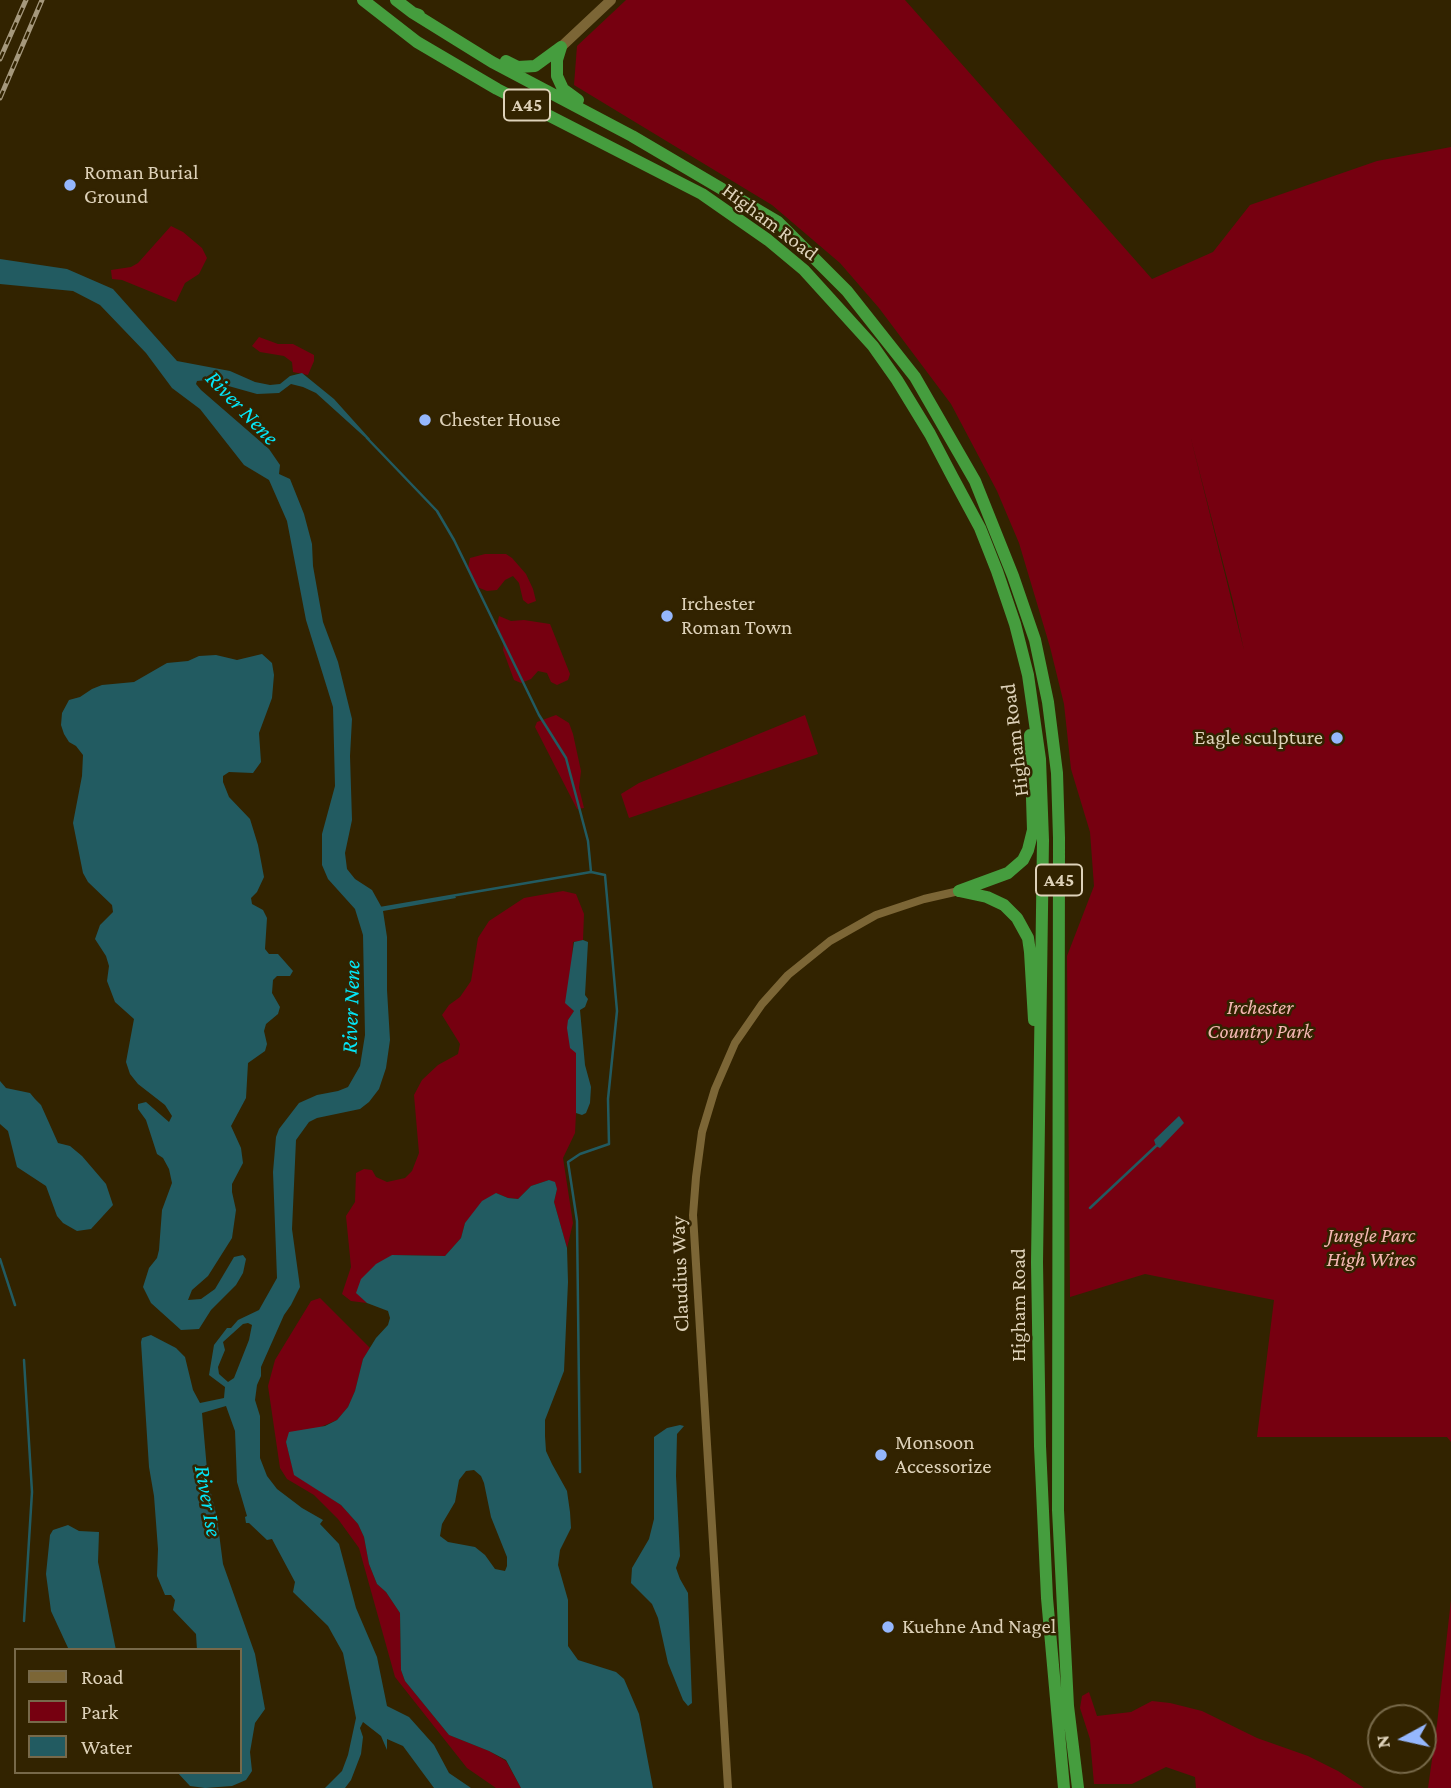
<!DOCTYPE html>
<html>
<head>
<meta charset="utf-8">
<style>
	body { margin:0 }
	#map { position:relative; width:1451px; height:1788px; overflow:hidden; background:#322300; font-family:"Crimson Pro",serif }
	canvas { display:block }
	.legend { position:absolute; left:14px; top:1648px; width:228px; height:126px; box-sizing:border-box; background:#322300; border:2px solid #77694a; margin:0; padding:9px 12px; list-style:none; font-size:21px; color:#ded2b9 }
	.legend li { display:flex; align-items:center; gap:14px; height:35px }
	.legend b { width:35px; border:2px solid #77694a }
	.north { position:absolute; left:1367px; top:1704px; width:70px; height:70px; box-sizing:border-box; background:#322300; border:2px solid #77694a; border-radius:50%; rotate:262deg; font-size:19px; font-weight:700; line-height:28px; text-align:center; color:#ded2b9 }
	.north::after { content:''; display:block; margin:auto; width:24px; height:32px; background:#95b7fd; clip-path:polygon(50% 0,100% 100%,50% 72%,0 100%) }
</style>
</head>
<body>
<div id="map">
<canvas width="1451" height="1788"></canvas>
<ul class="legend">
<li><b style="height:9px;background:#7c6636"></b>Road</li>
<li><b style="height:19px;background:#760010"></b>Park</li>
<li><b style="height:19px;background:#225b61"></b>Water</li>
</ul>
<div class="north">N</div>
</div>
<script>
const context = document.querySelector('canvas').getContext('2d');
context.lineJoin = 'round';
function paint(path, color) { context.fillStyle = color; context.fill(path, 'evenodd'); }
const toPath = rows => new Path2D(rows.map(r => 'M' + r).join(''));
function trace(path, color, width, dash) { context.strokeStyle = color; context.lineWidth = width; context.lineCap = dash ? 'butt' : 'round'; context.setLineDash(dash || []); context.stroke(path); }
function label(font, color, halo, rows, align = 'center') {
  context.font = font + ' "Crimson Pro",serif'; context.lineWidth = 5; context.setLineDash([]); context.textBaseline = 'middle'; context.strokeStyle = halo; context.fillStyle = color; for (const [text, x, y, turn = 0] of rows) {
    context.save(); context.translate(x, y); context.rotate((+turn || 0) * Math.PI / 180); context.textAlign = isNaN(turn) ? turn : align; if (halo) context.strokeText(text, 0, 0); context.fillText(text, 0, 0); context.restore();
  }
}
const green = toPath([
	[626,0,905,0,1152,279,1213,252,1250,205,1377,161,1451,147,1451,1442,1447,1437,1257,1437,1274,1300,1145,1274,1070,1297,1067,956,1094,886,1090,832,1071,769,1064,704,1050,647,1019,543,997,491,951,404,879,308,840,263,772,205,574,85,577,46],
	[1190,435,1234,605,1244,650],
	[171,226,183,232,202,248,207,258,199,274,185,283,176,302,122,280,112,279,111,270,131,267,138,263],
	[259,337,278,344,293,344,314,355,314,361,308,375,293,372,292,362,284,356,260,352,252,346],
	[485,554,506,554,512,558,526,574,533,589,536,601,528,604,523,600,519,583,513,576,505,580,497,590,487,591,477,587,468,568,470,558],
	[499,616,511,621,524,620,550,624,570,674,568,680,557,685,551,682,547,673,538,671,531,679,521,683,514,680,503,650,504,641,497,626],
	[556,715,569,723,573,734,581,771,579,788,584,808,577,809,535,727,537,722],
	[805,715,818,754,629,818,621,794,639,783],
	[563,891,576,894,584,914,583,940,573,942,570,1007,574,1011,568,1020,576,1052,578,1074,575,1133,563,1158,573,1223,567,1248,554,1202,557,1189,549,1180,531,1186,518,1199,508,1198,496,1193,465,1223,461,1238,445,1256,392,1255,362,1279,357,1293,367,1303,351,1301,342,1294,351,1267,346,1216,355,1202,356,1173,364,1169,372,1170,376,1177,387,1182,405,1178,412,1171,419,1153,414,1095,422,1080,438,1065,458,1054,460,1044,442,1015,449,1005,460,997,471,981,478,938,489,921,524,898],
	[320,1298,370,1348,363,1359,355,1391,348,1407,337,1420,286,1442,294,1474,341,1505,358,1524,364,1537,369,1564,377,1584,386,1592,400,1613,401,1670,405,1681,449,1735,489,1751,506,1761,521,1788,496,1788,467,1768,395,1677,359,1548,338,1519,314,1495,287,1479,280,1468,268,1386,275,1360,311,1301],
	[1451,1600,1451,1788,1428,1788,1437,1724],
	[1089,1692,1097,1716,1131,1712,1152,1701,1170,1703,1202,1711,1257,1738,1308,1756,1338,1771,1364,1788,1196,1788,1195,1777,1166,1767,1132,1784,1094,1784,1090,1739,1080,1708,1082,1696]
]);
const water = toPath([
	[0,259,67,269,113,289,177,361,230,371,255,382,270,385,280,384,290,376,302,373,334,399,370,439,368,440,316,393,303,387,291,384,279,393,257,394,207,380,197,381,196,384,201,390,269,449,280,465,279,474,290,479,304,514,312,544,313,566,323,622,338,662,352,719,350,756,352,820,345,853,347,869,355,879,372,890,382,908,455,896,456,898,383,911,387,937,387,990,390,1040,386,1068,379,1089,369,1102,360,1109,317,1118,309,1122,296,1140,292,1229,300,1287,291,1305,284,1315,261,1367,261,1376,257,1385,255,1400,260,1416,260,1458,267,1476,277,1489,302,1508,323,1520,320,1524,339,1544,356,1608,377,1657,387,1706,409,1717,434,1745,449,1773,471,1788,434,1788,403,1746,387,1739,387,1750,381,1736,363,1722,360,1728,363,1737,361,1754,351,1780,345,1788,325,1788,342,1771,348,1755,356,1718,343,1653,328,1626,293,1592,295,1582,272,1539,267,1540,249,1523,246,1523,245,1517,247,1516,237,1482,235,1431,226,1406,202,1413,208,1481,217,1518,223,1564,255,1654,265,1709,255,1723,250,1752,252,1771,246,1780,232,1786,205,1788,190,1786,177,1772,240,1772,240,1650,197,1650,196,1634,173,1610,175,1600,171,1595,165,1595,157,1576,158,1549,154,1496,149,1467,141,1342,142,1338,151,1335,176,1348,185,1357,193,1390,200,1403,224,1398,225,1387,209,1375,214,1345,227,1328,231,1328,238,1320,259,1310,277,1278,273,1172,276,1137,279,1129,299,1103,317,1095,338,1091,348,1087,360,1066,365,1035,363,935,355,909,328,879,322,865,322,834,335,786,333,707,306,620,287,521,269,480,244,465,200,409,172,388,146,353,100,305,73,291,0,284],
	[248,1323,252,1325,249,1340,234,1378,228,1382,219,1374,218,1367,225,1350,223,1342,243,1324],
	[262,654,272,663,274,675,272,698,259,733,261,762,253,773,229,772,223,776,223,782,229,797,250,819,258,845,264,877,257,892,251,898,252,904,263,910,267,918,265,949,269,954,278,954,293,971,290,976,277,976,273,980,272,993,280,1007,278,1014,266,1024,264,1031,267,1044,265,1051,248,1063,246,1098,231,1126,241,1148,243,1163,232,1184,232,1192,236,1210,232,1238,208,1276,192,1290,188,1300,201,1299,215,1289,234,1257,243,1255,246,1259,243,1273,236,1285,211,1310,199,1329,181,1330,151,1303,143,1287,149,1268,157,1258,159,1250,162,1210,172,1183,169,1169,163,1158,157,1154,146,1120,138,1109,138,1104,146,1102,169,1122,172,1116,165,1105,138,1084,130,1074,126,1062,134,1019,115,1002,107,981,109,966,106,956,95,939,100,925,113,912,112,905,88,882,83,873,73,823,82,776,83,755,76,746,69,742,64,734,61,725,62,713,69,700,80,697,92,689,102,685,134,682,167,663,188,661,199,656,216,655,237,660],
	[583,940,588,942,585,995,588,999,585,1007,580,1010,585,1065,591,1087,590,1103,586,1113,582,1115,576,1113,576,1053,570,1048,567,1028,568,1020,574,1011,565,1003,574,942],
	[0,1081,6,1088,30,1093,35,1099,41,1105,58,1143,70,1146,82,1156,106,1184,113,1205,91,1229,77,1231,63,1223,57,1216,46,1186,17,1167,8,1131,0,1124],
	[1179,1116,1184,1123,1160,1148,1156,1146,1154,1140],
	[549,1180,555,1182,557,1189,554,1202,567,1248,568,1282,564,1371,545,1420,545,1436,546,1451,552,1464,567,1491,570,1512,571,1528,560,1550,558,1565,568,1600,568,1646,578,1660,616,1672,624,1679,639,1714,653,1788,521,1788,506,1760,489,1751,449,1735,405,1681,401,1670,400,1613,386,1592,377,1584,369,1564,364,1537,358,1524,341,1505,294,1475,286,1442,289,1432,325,1426,337,1420,348,1407,355,1391,363,1359,376,1338,388,1325,390,1318,388,1311,367,1303,356,1293,361,1279,376,1264,392,1255,445,1256,461,1238,465,1223,482,1201,496,1193,508,1198,518,1199,531,1186],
	[474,1470,481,1476,484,1483,491,1517,507,1557,507,1566,505,1571,495,1569,485,1555,475,1547,448,1542,440,1536,442,1524,455,1502,459,1480,466,1471],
	[680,1425,684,1426,677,1434,676,1476,680,1556,676,1568,680,1579,688,1593,692,1703,688,1706,683,1700,668,1663,658,1618,652,1604,631,1583,632,1568,649,1539,654,1519,654,1437,667,1428],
	[68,1525,79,1531,99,1532,98,1562,116,1650,69,1650,51,1611,46,1574,50,1535,53,1530]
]);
const stream = toPath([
	[367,438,437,511,454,540,539,715,566,758,588,841,591,872],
	[381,908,591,872,605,875,617,1011,608,1099,609,1144,580,1154,568,1162,577,1221,580,1472],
	[1090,1208,1156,1146],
	[0,1259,15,1305],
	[24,1360,32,1492,24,1621]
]);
const minor = toPath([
	[728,1788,693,1215,696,1177,702,1132,715,1089,735,1043,762,1004,788,975,830,941,876,915,924,899,959,891]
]);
const tertiary = toPath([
	[561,47,611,0]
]);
const trunk = toPath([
	[363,0,417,42,497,89,702,194,768,240,804,270,873,346,897,380,930,434,952,476,980,528,997,571,1015,624,1028,675,1040,759,1043,840,1037,1262,1040,1446,1047,1598,1064,1788],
	[396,0,413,13,419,15],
	[413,13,492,62,632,136,778,222,847,291,915,377,975,481,1013,576,1035,640,1048,702,1057,773,1059,838,1058,1510,1068,1706,1078,1788],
	[561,47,557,60,557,76,563,89,578,100],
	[506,61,518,67,535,66,561,47],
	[959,891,1008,873,1023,860,1028,850,1033,830,1030,735],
	[959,891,987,897,1004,905,1017,918,1028,938,1030,952,1034,1020]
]);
const rail = toPath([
	[0,59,26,0],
	[0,98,42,0]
]);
const markers = [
	[70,185,7,"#95b7fd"],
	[425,420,7,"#95b7fd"],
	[667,616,7,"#95b7fd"],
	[1337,738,7,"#95b7fd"],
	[881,1455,7,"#95b7fd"],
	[888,1627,7,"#95b7fd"]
];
const shields = [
	[527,105,46],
	[1059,880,46]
];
const shieldNames = [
	["A45",527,105],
	["A45",1059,880]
];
const poiNames = [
	["Roman Burial",84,173],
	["Ground",84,197],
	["Chester House",439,420],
	["Irchester",681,604],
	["Roman Town",681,628],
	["Eagle sculpture",1323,738,"right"],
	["Monsoon",895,1443],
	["Accessorize",895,1467],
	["Kuehne And Nagel",902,1627]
];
const streetNames = [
	["Higham Road",770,222,37],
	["Higham Road",1015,740,-97],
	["Claudius Way",680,1274,-92],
	["Higham Road",1019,1305,-90]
];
const parkNames = [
	["Irchester",1260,1008],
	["Country Park",1260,1032],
	["Jungle Parc",1371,1236],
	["High Wires",1371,1260]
];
const waterNames = [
	["River Nene",242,408,46],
	["River Nene",351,1007,-88],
	["River Ise",208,1501,80]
];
paint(green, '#760010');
paint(water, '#225b61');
trace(stream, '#225b61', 2.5);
trace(minor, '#7c6636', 8);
trace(tertiary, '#7c6636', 10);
trace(trunk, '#459d3e', 12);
trace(rail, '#a5987c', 5);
trace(rail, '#322300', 2.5, [8]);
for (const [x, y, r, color] of markers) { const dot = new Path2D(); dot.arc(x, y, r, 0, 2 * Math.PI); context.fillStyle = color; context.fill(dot); trace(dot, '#322300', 2.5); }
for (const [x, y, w] of shields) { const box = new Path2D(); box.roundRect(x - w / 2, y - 15.5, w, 31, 5); context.fillStyle = '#322300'; context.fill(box); trace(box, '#ded2b9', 2); }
label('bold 19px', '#ded2b9', null, shieldNames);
label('21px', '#ded2b9', '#322300', poiNames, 'left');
label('21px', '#ded2b9', '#322300', streetNames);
label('italic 21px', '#f4b7b2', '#322300', parkNames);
label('italic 23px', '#04e5f6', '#322300', waterNames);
</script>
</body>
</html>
